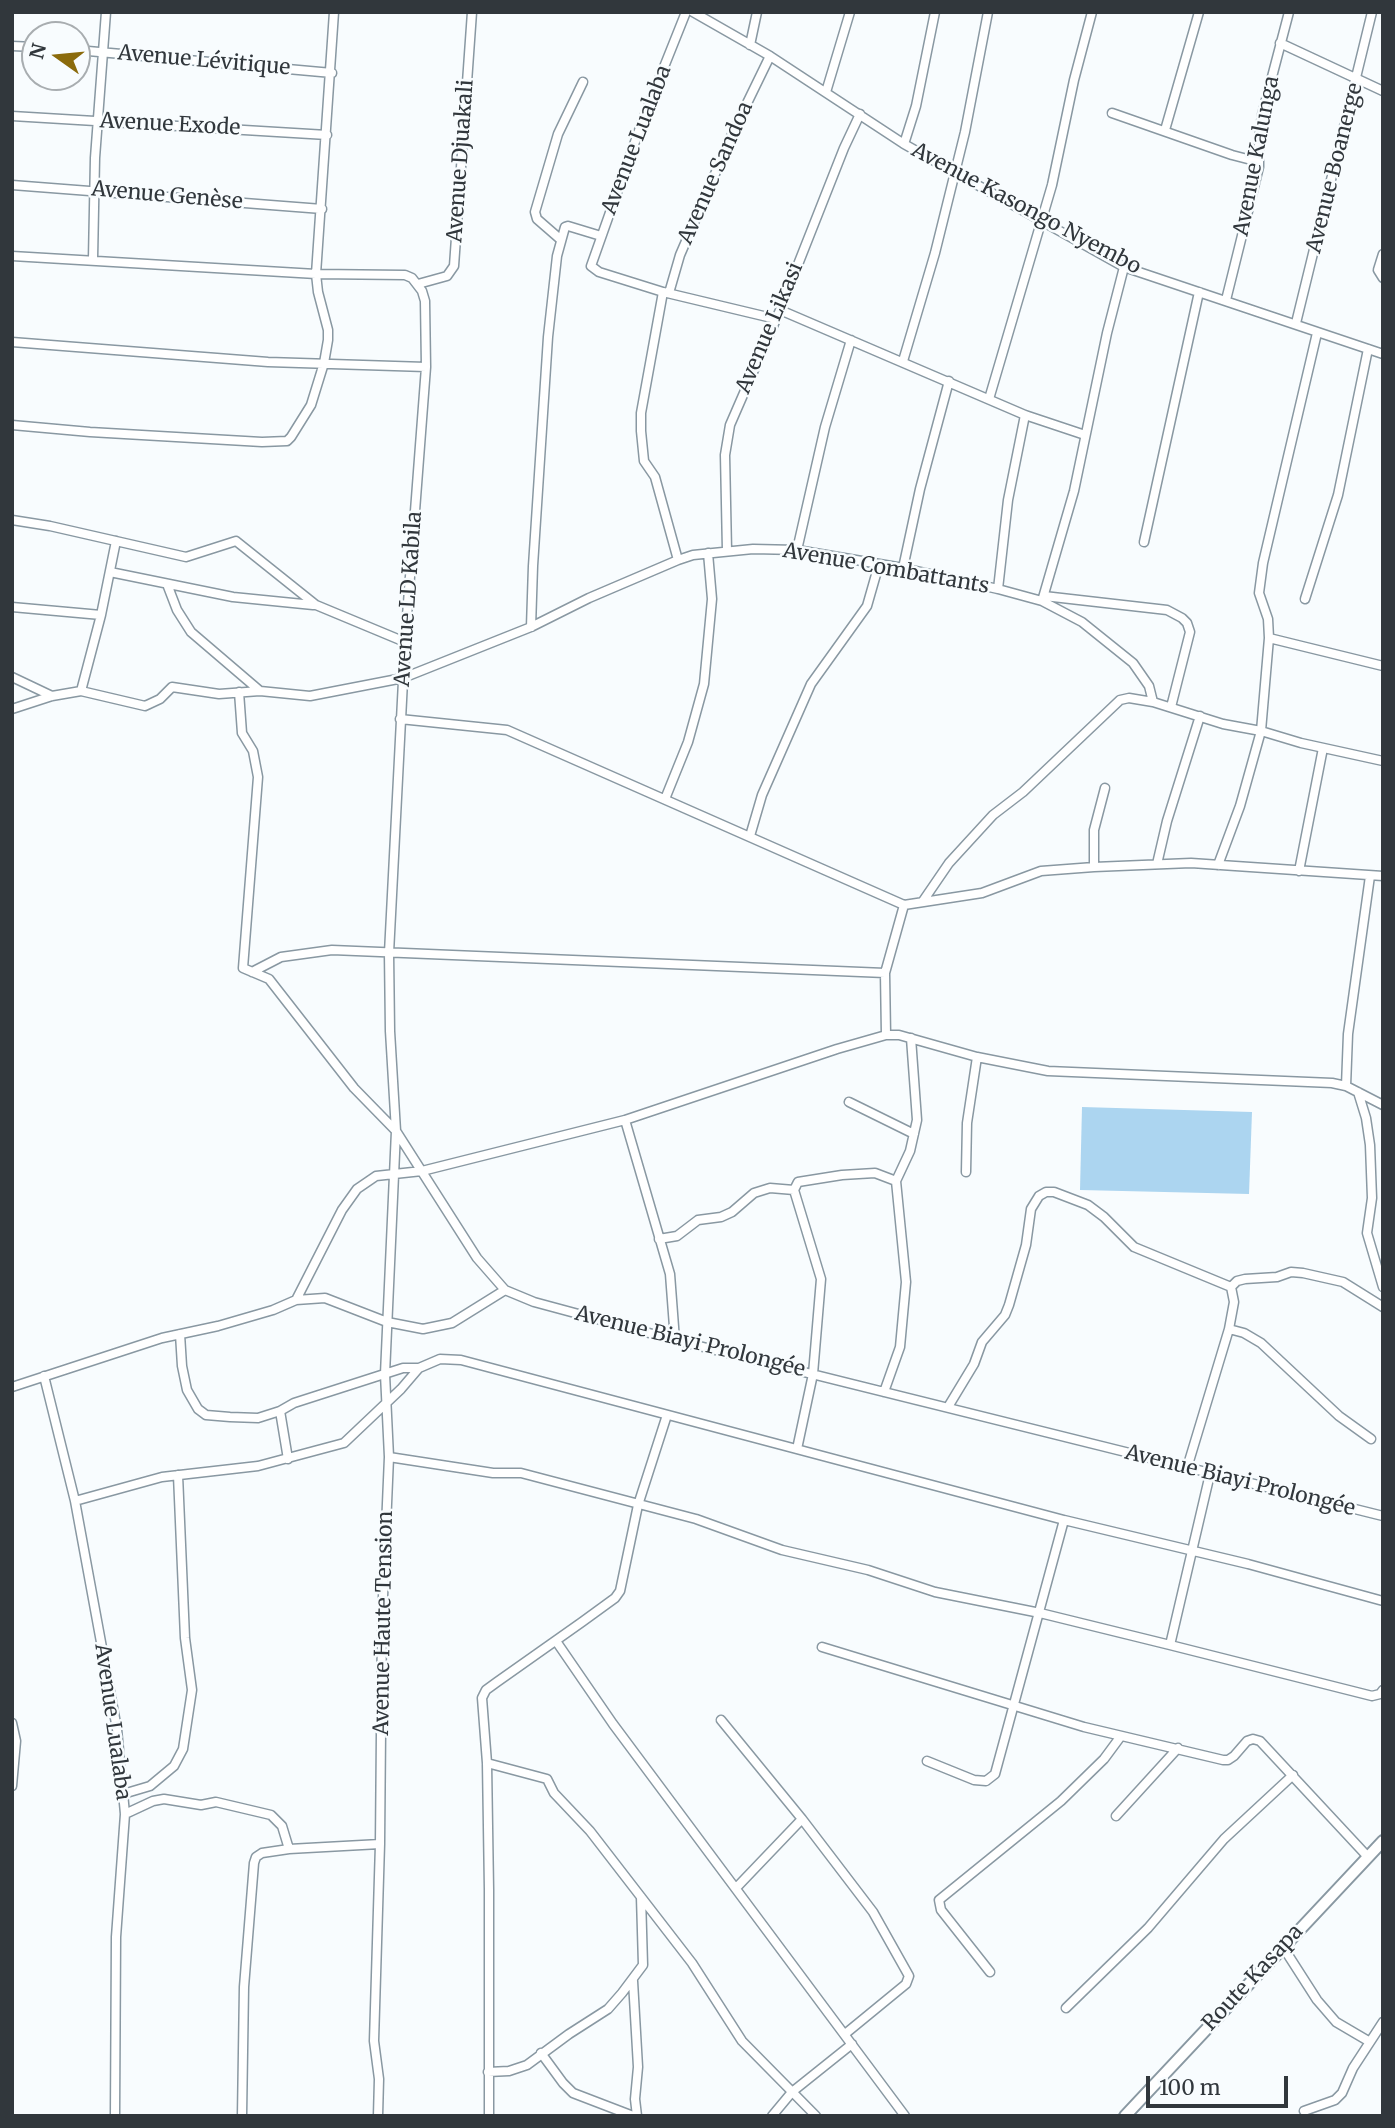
<!DOCTYPE html>
<html>
<head>
<meta charset="utf-8">
<style>
	body { margin:0 }
	#map { position:relative; width:1395px; height:2128px; overflow:hidden; background:#f8fcfe; font-family:Merriweather,serif }
	canvas { display:block }
	.frame { position:absolute; inset:0; border:14px solid #31373c; pointer-events:none }
	.north { position:absolute; left:21px; top:21px; width:70px; height:70px; box-sizing:border-box; background:#f8fcfe; border:2px solid #a8adb0; border-radius:50%; rotate:285deg; font-size:19px; font-weight:700; line-height:28px; text-align:center; color:#31373c }
	.north::after { content:''; display:block; margin:auto; width:24px; height:32px; background:#8b6b0c; clip-path:polygon(50% 0,100% 100%,50% 72%,0 100%) }
	.scale { position:absolute; left:1146px; top:2076px; width:142px; height:32px; box-sizing:border-box; border:4px solid #31373c; border-top:0; padding-left:9px; font-size:21px; line-height:24px; white-space:nowrap; color:#31373c; -webkit-text-stroke:5px #f8fcfe; paint-order:stroke }
</style>
</head>
<body>
<div id="map">
<canvas width="1395" height="2128"></canvas>
<div class="frame"></div>
<div class="north">N</div>
<div class="scale">100 m</div>
</div>
<script>
const context = document.querySelector('canvas').getContext('2d');
context.lineJoin = 'round';
function paint(path, color) { context.fillStyle = color; context.fill(path, 'evenodd'); }
const toPath = rows => new Path2D(rows.map(r => 'M' + r).join(''));
function trace(path, color, width, dash) { context.strokeStyle = color; context.lineWidth = width; context.lineCap = dash ? 'butt' : 'round'; context.setLineDash(dash || []); context.stroke(path); }
function label(font, color, halo, rows, align = 'center') {
  context.font = font + ' Merriweather,serif'; context.lineWidth = 5; context.setLineDash([]); context.textBaseline = 'middle'; context.strokeStyle = halo; context.fillStyle = color; for (const [text, x, y, turn = 0] of rows) {
    context.save(); context.translate(x, y); context.rotate((+turn || 0) * Math.PI / 180); context.textAlign = isNaN(turn) ? turn : align; if (halo) context.strokeText(text, 0, 0); context.fillText(text, 0, 0); context.restore();
  }
}
const green = toPath([
	[1082,1107,1252,1112,1249,1194,1080,1190]
]);
const minor = toPath([
	[686,12,642,122,591,266,599,272,663,292,776,319],
	[693,12,770,56,904,144,1124,267,1383,354],
	[1280,43,1383,91],
	[750,45,757,12],
	[12,46,35,47],
	[77,50,332,73],
	[826,92,850,12],
	[1112,113,1232,155,1259,162],
	[12,116,327,135],
	[1165,130,1199,12],
	[904,144,916,106,935,12],
	[12,185,322,209],
	[560,239,537,219,535,212,558,134,583,82],
	[1383,254,1378,270,1383,278],
	[12,256,316,274,405,275,412,278,422,291,425,301,426,367,405,642,389,953,390,1031,396,1131,477,1258,505,1290,534,1302,675,1340,1383,1516],
	[93,259,95,158,106,12],
	[418,284,447,276,454,266,472,12],
	[663,292,641,413,641,431,644,461,655,477,678,560],
	[669,293,680,255,734,130,770,56],
	[1226,300,1259,167,1259,138,1262,115,1289,12],
	[780,310,1025,415,1085,435],
	[1296,323,1372,12],
	[12,342,268,362,426,367],
	[903,361,935,253,965,132,988,12],
	[989,399,1052,185,1074,80,1092,12],
	[12,425,90,432,262,442,287,441,291,437,311,405,324,363,328,340,328,330,318,292,316,274,334,12],
	[12,520,50,526,186,557,236,541,316,605,405,642],
	[1144,542,1199,292],
	[797,550,825,427,851,340],
	[727,551,725,455,730,425,780,310,844,148,860,114],
	[903,568,920,489,949,381],
	[110,572,233,597,313,605],
	[167,584,177,610,191,632,260,691],
	[998,589,1008,500,1025,415],
	[1044,596,1167,610,1182,618,1187,623,1190,632,1171,707],
	[1305,599,1338,495,1368,349],
	[1042,601,1074,491,1107,333,1124,267],
	[12,607,101,615],
	[531,627,533,566,548,337,557,256,565,227,568,226,601,236],
	[1269,638,1383,666],
	[12,677,52,696],
	[81,691,101,615,116,541],
	[239,692,242,733,253,751,258,777,243,968,269,979,354,1088,396,1131,385,1374,389,1457,382,1620,380,1844,374,2041,379,2079,378,2116],
	[12,709,52,696,81,691,145,706,160,699,172,687,219,694,260,691,310,696,403,678,531,627,589,598,678,560,693,555,753,549,797,550,903,568,998,589,1042,601,1082,622,1133,663,1149,686,1153,702,1223,724,1261,731,1301,743,1383,761],
	[400,719,507,730,904,905,982,893,1041,871,1094,867,1191,863,1383,876],
	[665,799,688,742,704,684,712,599,708,553],
	[750,836,762,795,811,684,867,606,879,564],
	[1157,864,1167,821,1200,716],
	[1218,865,1240,806,1261,731,1269,638,1268,619,1259,593,1263,563,1317,333],
	[1094,867,1094,830,1105,788],
	[1299,871,1323,748],
	[923,901,949,863,993,815,1023,792,1120,700,1129,698,1153,702],
	[252,972,281,957,332,950,885,973],
	[886,1035,885,973,904,905],
	[1346,1086,1348,1034,1370,876],
	[1358,1092,1366,1118,1370,1145,1372,1198,1367,1233,1383,1287],
	[849,1102,914,1134],
	[625,1120,670,1274,675,1340],
	[966,1172,967,1123,977,1057],
	[659,1239,677,1236,698,1220,721,1217,732,1212,754,1193,770,1188,794,1190],
	[1231,1287,1237,1281,1245,1279,1277,1277,1291,1272,1303,1273,1343,1282,1383,1307],
	[296,1300,342,1210,357,1189,376,1176,422,1171,625,1120,837,1049,886,1035,899,1035,977,1057,1048,1071,1332,1083,1346,1086,1383,1105],
	[1229,1329,1244,1333,1261,1343,1339,1416,1371,1439],
	[180,1334,182,1366,187,1390,198,1409,206,1415,230,1417,258,1418,280,1411],
	[44,1376,75,1501,117,1729,125,1814,116,1937,115,2116],
	[12,1387,162,1338,218,1326,273,1310,296,1300,325,1298,387,1322,423,1329,452,1323,505,1290],
	[884,1392,900,1347,906,1282,896,1181,910,1151,917,1120,911,1038],
	[948,1407,974,1364,982,1342,1005,1315,1009,1305,1026,1245,1031,1209,1039,1196,1046,1192,1054,1192,1088,1205,1104,1217,1134,1247,1231,1287,1234,1302,1229,1329,1187,1468],
	[797,1449,813,1374,821,1279,794,1190,798,1182,842,1175,875,1173,896,1181],
	[389,1457,493,1473,521,1473,696,1519,782,1550,868,1570,935,1592,1040,1613,1170,1645],
	[288,1459,280,1411,294,1403,403,1368,419,1368],
	[1210,1474,1170,1645,1372,1696,1380,1694,1383,1690],
	[75,1501,162,1477,258,1466,344,1443,401,1389,419,1368,440,1359,461,1360,1064,1520,1248,1564,1383,1601],
	[556,1641,613,1724,905,2116],
	[822,1647,1084,1727,1223,1760,1228,1760,1234,1756,1247,1741,1253,1739,1260,1741,1368,1857],
	[721,1720,802,1819,873,1912,909,1976,906,1984,845,2034],
	[12,1723,16,1741,12,1786],
	[927,1761,974,1780,986,1781,995,1774,1064,1520],
	[487,1763,547,1779,554,1793,590,1831,692,1963,742,2041,816,2116],
	[123,1794,150,1786,174,1766,183,1749,192,1690,185,1638,178,1475],
	[125,1814,153,1801,164,1799,201,1805,216,1802,271,1815,282,1826,289,1849,380,1844],
	[1116,1816,1178,1748],
	[737,1887,802,1819],
	[1283,1947,1317,2000,1336,2022,1370,2042],
	[990,1972,941,1910,939,1900,1061,1801,1104,1759,1121,1736],
	[633,1981,638,2067,635,2099,637,2116],
	[1066,2008,1148,1928,1224,1839,1293,1775],
	[541,2053,563,2083,573,2093,633,2116],
	[488,2072,509,2071,527,2065,569,2034,608,2009,622,1993,643,1965,641,1897],
	[1304,2111,1335,2100,1342,2093,1353,2068,1383,2022],
	[242,2116,244,1987,254,1863,256,1857,262,1853,289,1849],
	[489,2116,489,1890,487,1763,482,1698,486,1690,497,1682,582,1622,615,1598,620,1591,638,1505,667,1415],
	[772,2116,792,2092,852,2044]
]);
const secondary = toPath([
	[1125,2116,1383,1841]
]);
const streetNames = [
	["Avenue Lévitique",204,61,5],
	["Avenue Exode",170,125,3],
	["Avenue Lualaba",637,140,-69],
	["Avenue Kalunga",1257,156,-79],
	["Avenue Djuakali",461,161,-86],
	["Avenue Boanerge",1335,168,-76],
	["Avenue Sandoa",716,173,-66],
	["Avenue Genèse",167,196,5],
	["Avenue Kasongo Nyembo",1026,209,28],
	["Avenue Likasi",770,328,-67],
	["Avenue Combattants",886,569,10],
	["Avenue LD Kabila",409,599,-86],
	["Avenue Biayi Prolongée",690,1342,14],
	["Avenue Biayi Prolongée",1240,1481,14],
	["Avenue Haute Tension",384,1623,-89],
	["Avenue Lualaba",112,1722,82],
	["Route Kasapa",1253,1978,-47]
];
paint(green, '#acd5f0');
trace(minor, '#8998a2', 11);
trace(secondary, '#8998a2', 14);
trace(minor, '#fff', 8);
trace(secondary, '#fff', 10);
label('21px', '#31373c', '#f8fcfe', streetNames);
</script>
</body>
</html>
